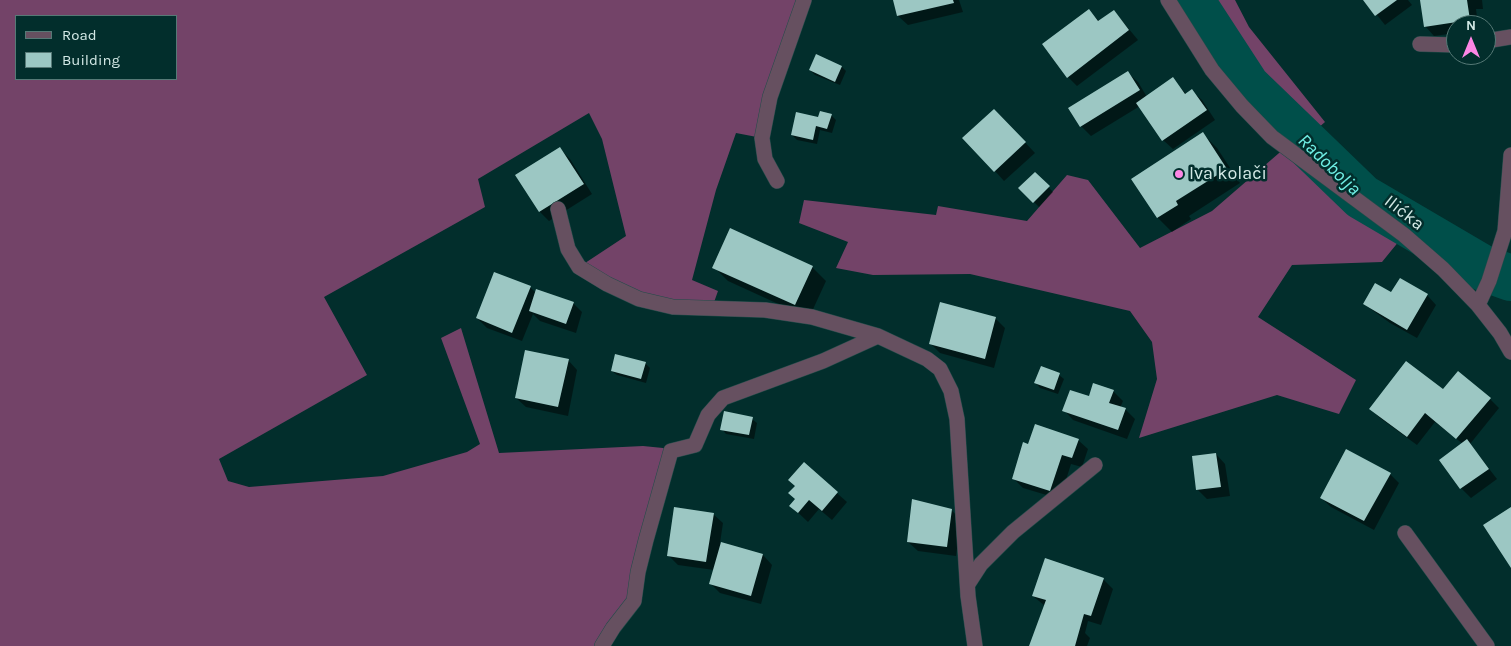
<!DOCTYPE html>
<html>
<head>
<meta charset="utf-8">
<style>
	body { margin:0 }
	#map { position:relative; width:1511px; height:646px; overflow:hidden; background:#022e2c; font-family:Karla,sans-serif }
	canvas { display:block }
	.legend { position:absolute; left:15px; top:15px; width:162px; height:65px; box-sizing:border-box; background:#022e2c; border:1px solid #567976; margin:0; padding:6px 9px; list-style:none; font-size:15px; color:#d3e9e6 }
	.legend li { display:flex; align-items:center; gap:10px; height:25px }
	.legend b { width:25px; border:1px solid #567976 }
	.north { position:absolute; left:1446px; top:15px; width:50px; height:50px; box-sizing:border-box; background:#022e2c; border:1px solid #567976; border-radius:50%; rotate:0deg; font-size:14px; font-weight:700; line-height:20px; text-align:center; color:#d3e9e6 }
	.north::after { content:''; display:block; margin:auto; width:18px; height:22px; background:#fc86e4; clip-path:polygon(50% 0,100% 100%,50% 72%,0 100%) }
</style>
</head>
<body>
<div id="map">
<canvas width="1511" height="646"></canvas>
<ul class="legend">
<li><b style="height:6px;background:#665060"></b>Road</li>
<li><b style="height:14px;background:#9cc7c3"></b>Building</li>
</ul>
<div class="north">N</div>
</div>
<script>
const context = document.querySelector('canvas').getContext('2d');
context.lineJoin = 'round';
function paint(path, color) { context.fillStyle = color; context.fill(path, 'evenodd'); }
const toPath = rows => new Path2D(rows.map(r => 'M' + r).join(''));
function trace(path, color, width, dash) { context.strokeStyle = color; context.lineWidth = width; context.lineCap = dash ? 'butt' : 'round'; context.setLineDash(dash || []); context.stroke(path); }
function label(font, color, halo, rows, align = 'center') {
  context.font = font + ' Karla,sans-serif'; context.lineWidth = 5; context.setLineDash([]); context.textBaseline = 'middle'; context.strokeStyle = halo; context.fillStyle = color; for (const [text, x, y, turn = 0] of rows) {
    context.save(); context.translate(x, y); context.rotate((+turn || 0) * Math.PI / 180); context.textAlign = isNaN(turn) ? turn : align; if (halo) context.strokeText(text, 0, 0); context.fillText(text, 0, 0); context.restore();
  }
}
const forest = toPath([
	[0,0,804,0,762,138,736,133,716,190,692,280,718,291,712,308,673,307,579,267,626,236,602,139,589,113,478,179,485,207,324,297,367,375,219,459,228,481,249,487,383,476,467,452,480,444,441,338,461,328,499,453,643,446,663,448,671,451,634,601,602,646,0,646],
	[16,16,176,16,176,79,16,79],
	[1201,0,1235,0,1249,27,1325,122,1317,129,1253,80],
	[1286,147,1404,235,1382,262,1292,265,1258,317,1356,380,1339,414,1277,395,1139,438,1157,379,1152,342,1130,311,970,274,873,275,836,268,848,242,799,223,804,200,936,215,938,206,1027,221,1067,175,1088,180,1140,248,1212,211]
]);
const water = toPath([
	[1182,0,1201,0,1253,80,1244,91,1213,49]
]);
const shadow = toPath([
	[894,0,959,0,963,12,908,25,898,16],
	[1365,0,1408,0,1412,5,1385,25],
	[1421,0,1482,0,1483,9,1476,9,1478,25,1456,25,1456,33,1434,36,1425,26],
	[1089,11,1100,22,1114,11,1138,40,1077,86,1068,77],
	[842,67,846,71,840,85,815,75,810,70],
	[1128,73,1138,82,1147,97,1173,79,1187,95,1192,91,1202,100,1215,120,1173,149,1163,140,1140,106,1091,136,1081,126],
	[831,115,836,120,832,133,820,130,817,144,797,140,792,135,819,119],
	[1004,120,1035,153,1004,181,995,171],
	[1203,134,1217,148,1240,183,1189,216,1191,219,1172,232,1158,218,1133,179],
	[560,149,570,159,592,194,549,221,540,212,517,176],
	[1035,173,1053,192,1039,207,1020,188],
	[714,267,812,267,826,281,809,318,728,281],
	[530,287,536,293,573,303,582,312,576,333,540,321,533,314,522,341,487,328,477,318],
	[1390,293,1427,295,1436,305,1417,338,1390,323,1364,304],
	[995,318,1005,328,994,368,940,353,930,343],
	[568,360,577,370,568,416,526,407,516,398],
	[645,363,650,368,646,383,617,375,612,371],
	[1059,375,1064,379,1058,394,1040,388,1036,383],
	[1113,391,1123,401,1120,408,1125,409,1135,419,1127,439,1073,420,1064,410,1089,398],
	[1444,391,1490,399,1499,408,1470,444,1497,479,1471,498,1461,488,1441,460,1463,444,1435,422,1417,445,1380,418,1371,409],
	[752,419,757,423,754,439,726,434,722,429],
	[1078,440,1088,449,1082,467,1071,464,1060,499,1023,488,1013,478],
	[1216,454,1225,464,1230,496,1207,499,1198,490],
	[804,464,847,502,832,520,819,509,808,522,791,506,796,499,796,486],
	[1390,474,1399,483,1374,530,1331,507,1321,498],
	[951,510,961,519,956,556,918,551,908,542],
	[713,514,723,523,720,543,763,555,772,565,761,604,720,593,710,583,714,570,678,565,668,555],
	[1046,560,1104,580,1113,589,1101,625,1088,621,1085,633,1090,638,1087,646,1030,646,1045,606,1033,596]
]);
const river = toPath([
	[1191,0,1247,86,1362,197,1483,268,1511,278]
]);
const building = toPath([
	[893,0,953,0,954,3,897,16],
	[1363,0,1397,0,1375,16],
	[1420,0,1467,0,1470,20,1424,27],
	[1089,9,1098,21,1114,10,1129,30,1067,78,1042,44],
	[816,54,842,66,835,82,809,70],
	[1128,71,1140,90,1080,127,1068,108],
	[1173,77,1185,94,1192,89,1207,110,1162,141,1136,103],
	[994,109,1026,142,994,172,962,138],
	[820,111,832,114,827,129,816,126,813,140,791,135,796,112,818,117],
	[1203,132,1227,169,1176,201,1178,205,1157,218,1131,179],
	[560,147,584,184,539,212,515,175],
	[1035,172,1050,186,1033,203,1018,188],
	[730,228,813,266,795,305,712,268],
	[494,272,531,286,512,333,476,318],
	[1400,278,1428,294,1407,330,1363,304,1375,283,1391,292],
	[536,289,574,302,566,324,529,311],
	[940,302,996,317,985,359,929,344],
	[525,350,569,359,558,407,515,398],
	[615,354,646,362,641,379,611,371],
	[1406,361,1443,389,1458,371,1491,398,1456,439,1425,413,1407,437,1369,409],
	[1041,366,1060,373,1054,390,1034,383],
	[1093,383,1114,390,1109,403,1126,408,1118,430,1062,411,1070,390,1089,396],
	[724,411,753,417,749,435,720,430],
	[1035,424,1079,439,1072,458,1062,455,1050,491,1012,479,1023,442,1028,444],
	[1467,439,1489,469,1460,489,1439,460],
	[1346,449,1391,473,1364,521,1320,498],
	[1216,453,1221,487,1196,490,1192,456],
	[804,462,838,492,822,511,809,500,798,513,789,506,795,499,788,493,795,486,788,480],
	[912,499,952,509,947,547,907,542],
	[674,507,714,513,706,562,667,556],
	[1511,507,1511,568,1483,525],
	[721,542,763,554,751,596,709,584],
	[1045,558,1104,578,1091,616,1084,614,1075,646,1029,646,1046,600,1032,596]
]);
const minor = toPath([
	[1168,0,1212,70,1242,106,1272,137,1404,235,1443,269,1478,305,1500,333,1511,352],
	[1486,41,1511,37],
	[1420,44,1456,45],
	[777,181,765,159,762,138,770,97,804,0],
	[558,209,568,249,579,267,607,284,639,299,673,307,765,310,812,317,878,336,927,359,940,369,951,391,957,419,968,596,975,646],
	[1478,305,1489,281,1505,231,1511,155],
	[1405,533,1487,646],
	[968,584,981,564,1013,532,1095,465],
	[602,646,613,628,634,601,638,572,646,540,671,451,695,445,708,415,723,398,823,361,878,336]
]);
const markers = [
	[1179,174,5,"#fc86e4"]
];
const poiNames = [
	["Iva kolači",1189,174]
];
const streetNames = [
	["Ilićka",1404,213,38]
];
const waterNames = [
	["Radobolja",1329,165,44]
];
paint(forest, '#734368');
paint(water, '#004f4a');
paint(shadow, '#0007');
trace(river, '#004f4a', 46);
paint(building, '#9cc7c3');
trace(minor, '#234c4a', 16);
trace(minor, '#665060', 15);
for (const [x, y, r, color] of markers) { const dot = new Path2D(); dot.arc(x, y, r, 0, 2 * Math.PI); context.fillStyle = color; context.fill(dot); trace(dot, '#022e2c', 2); }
label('18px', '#d3e9e6', '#022e2c', poiNames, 'left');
label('18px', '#d3e9e6', '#022e2c', streetNames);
label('italic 19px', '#6feee4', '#022e2c', waterNames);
</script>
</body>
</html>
